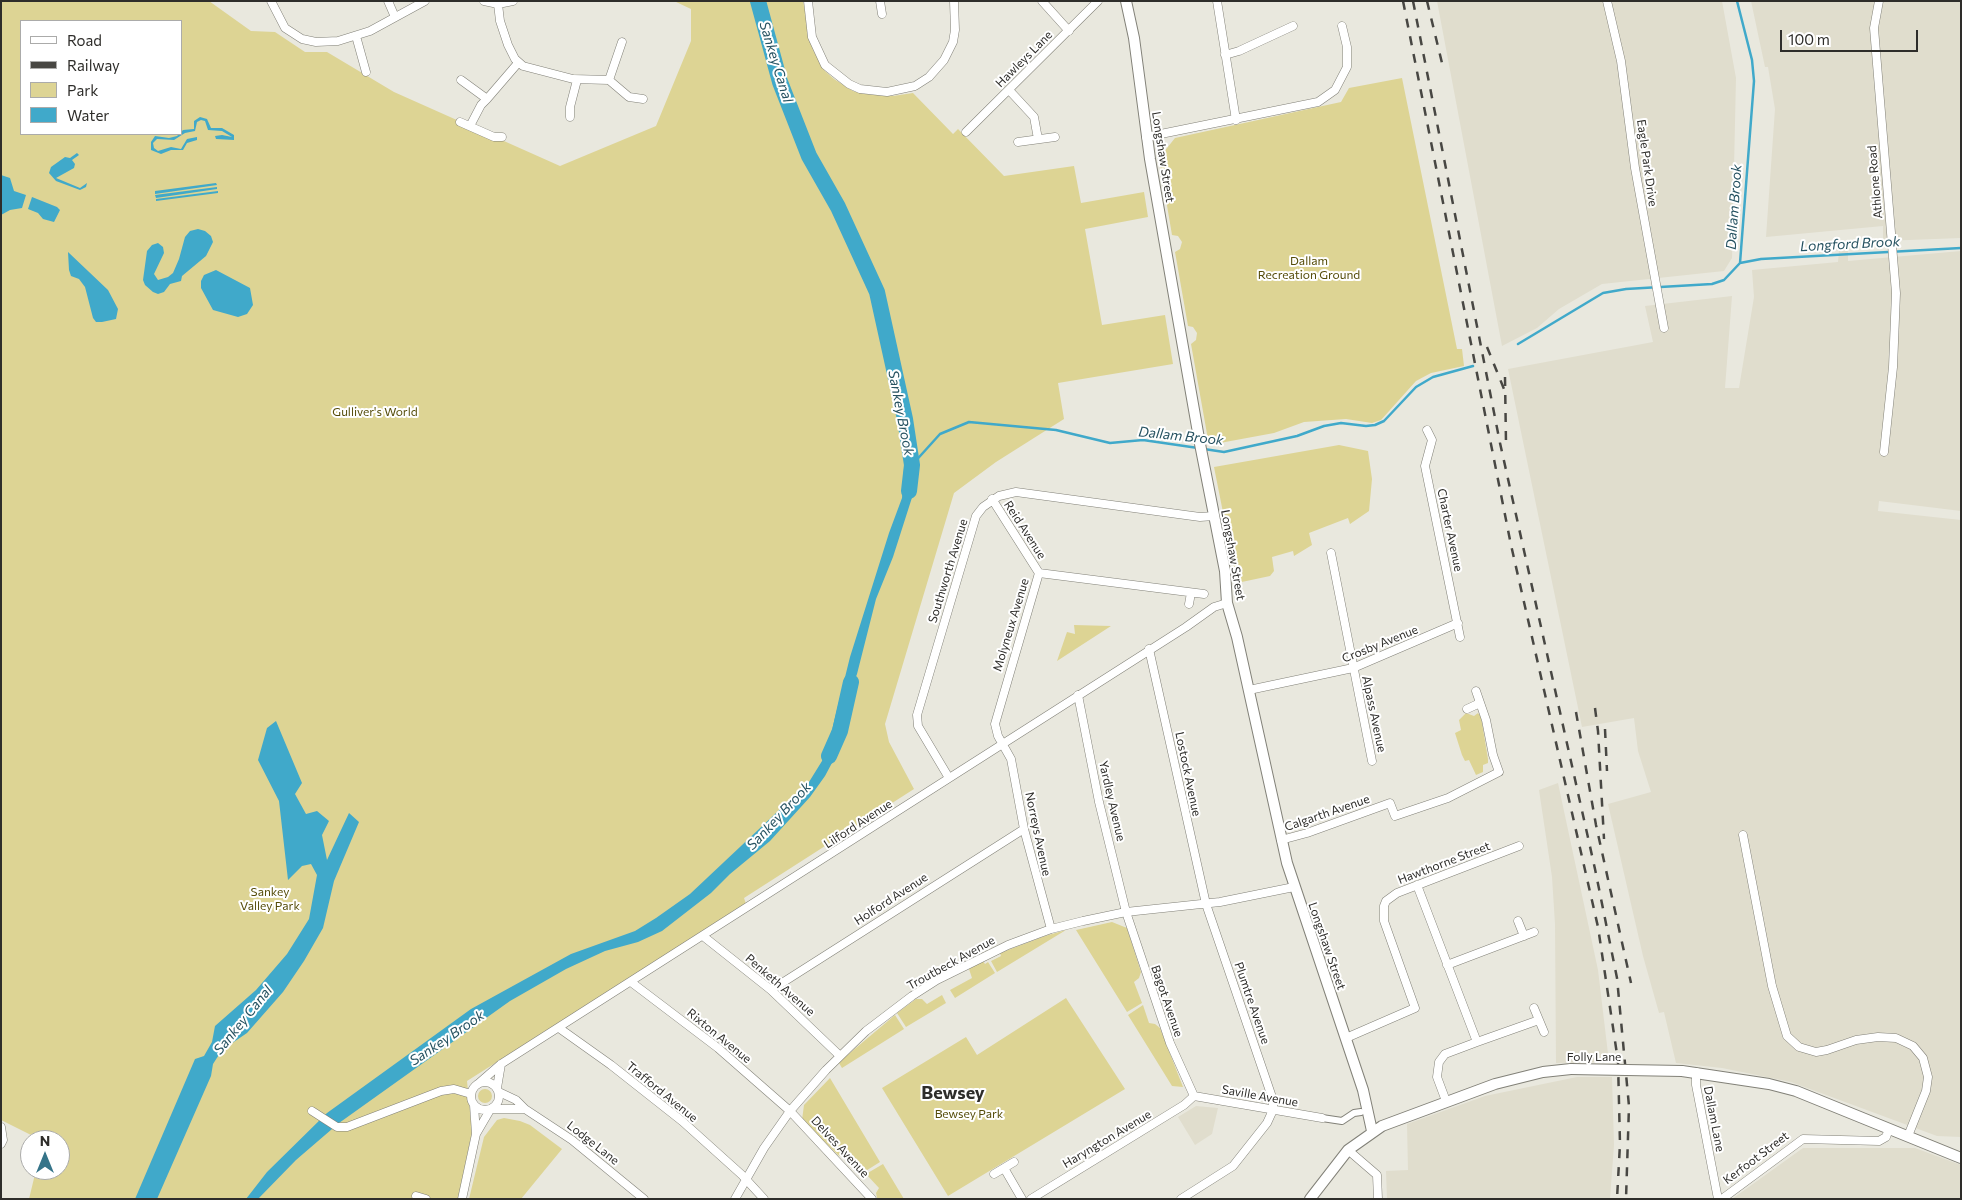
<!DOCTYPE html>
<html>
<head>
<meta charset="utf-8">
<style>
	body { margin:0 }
	#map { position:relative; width:1962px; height:1200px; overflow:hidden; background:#e9e8de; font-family:Commissioner,sans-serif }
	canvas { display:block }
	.frame { position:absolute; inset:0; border:2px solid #2e2d2a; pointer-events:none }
	.legend { position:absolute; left:20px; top:20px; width:162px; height:115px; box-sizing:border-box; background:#fff; border:1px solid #ababaa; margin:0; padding:6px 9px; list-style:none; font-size:15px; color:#2e2d2a }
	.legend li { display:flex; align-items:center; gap:10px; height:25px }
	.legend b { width:25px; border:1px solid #ababaa }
	.north { position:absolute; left:20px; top:1130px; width:50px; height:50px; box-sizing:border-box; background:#fff; border:1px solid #ababaa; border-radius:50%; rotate:0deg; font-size:14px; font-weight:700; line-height:20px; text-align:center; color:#2e2d2a }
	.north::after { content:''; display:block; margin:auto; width:18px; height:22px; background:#357489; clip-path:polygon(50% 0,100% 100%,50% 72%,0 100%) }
	.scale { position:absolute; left:1780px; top:30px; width:138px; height:22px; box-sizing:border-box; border:2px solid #2e2d2a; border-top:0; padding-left:6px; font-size:15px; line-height:18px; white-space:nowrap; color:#2e2d2a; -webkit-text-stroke:4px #fff; paint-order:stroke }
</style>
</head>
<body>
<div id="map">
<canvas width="1962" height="1200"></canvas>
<div class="frame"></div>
<ul class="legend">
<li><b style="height:6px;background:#fff"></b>Road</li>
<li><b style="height:6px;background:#484743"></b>Railway</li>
<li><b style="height:14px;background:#ddd494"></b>Park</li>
<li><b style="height:14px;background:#40a9ca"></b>Water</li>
</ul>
<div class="north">N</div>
<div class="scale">100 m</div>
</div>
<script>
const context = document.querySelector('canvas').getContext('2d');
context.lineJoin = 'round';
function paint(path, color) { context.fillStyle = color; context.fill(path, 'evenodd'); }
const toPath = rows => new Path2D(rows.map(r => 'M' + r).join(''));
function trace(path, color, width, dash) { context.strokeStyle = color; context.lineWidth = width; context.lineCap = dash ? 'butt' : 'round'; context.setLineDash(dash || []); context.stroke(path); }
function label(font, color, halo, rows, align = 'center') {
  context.font = font + ' Commissioner,sans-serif'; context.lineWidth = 4; context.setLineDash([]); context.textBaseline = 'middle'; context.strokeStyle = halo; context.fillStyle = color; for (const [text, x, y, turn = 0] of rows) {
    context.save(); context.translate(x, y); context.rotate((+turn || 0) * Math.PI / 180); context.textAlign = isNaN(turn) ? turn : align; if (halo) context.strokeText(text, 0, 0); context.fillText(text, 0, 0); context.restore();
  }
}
const built = toPath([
	[1437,1,1722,1,1736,78,1732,258,1724,271,1602,284,1559,309,1537,328,1502,346],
	[1751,1,1961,1,1961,238,1883,241,1883,226,1766,237,1775,109,1768,67,1765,67],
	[1848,249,1848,261,1961,251,1961,511,1879,501,1878,511,1961,520,1961,1137,1937,1136,1791,1082,1722,1068,1676,1063,1664,1012,1659,1013,1643,956,1608,804,1651,792,1638,751,1634,718,1582,727,1508,369,1653,342,1645,306,1732,296,1725,388,1739,388,1754,297,1752,270,1838,262,1839,250],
	[1558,783,1598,970,1609,1062,1556,1063,1555,924,1552,877,1539,790],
	[1577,1077,1612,1077,1614,1145,1610,1199,1387,1199,1386,1171,1408,1170,1407,1124,1485,1096],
	[1196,1106,1218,1108,1212,1134,1195,1145,1178,1117],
	[1803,1148,1915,1148,1961,1165,1961,1199,1732,1199]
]);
const green = toPath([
	[1,1,209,1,251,31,275,32,305,52,327,52,394,92,560,166,656,126,691,41,691,9,674,1,803,1,813,50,825,71,834,79,853,91,866,94,893,96,913,93,953,134,958,129,1004,176,1074,166,1081,203,1144,192,1148,217,1085,229,1102,325,1165,315,1173,364,1058,383,1064,419,996,462,954,493,885,724,889,742,914,789,744,898,746,904,467,1081,472,1132,458,1199,29,1199,36,1170,60,1170,60,1140,41,1140,1,1120],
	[21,21,181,21,181,134,21,134],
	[1402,78,1457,349,1462,349,1464,366,1431,373,1416,381,1381,420,1372,423,1346,419,1304,422,1274,433,1209,445,1191,344,1196,340,1197,333,1193,327,1188,326,1175,252,1180,249,1182,242,1178,236,1172,235,1159,158,1175,138,1341,102,1349,88],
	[1339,445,1368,451,1372,479,1369,511,1350,524,1348,518,1309,533,1312,545,1294,556,1293,551,1272,557,1274,571,1270,576,1237,583,1214,467],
	[1074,625,1111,626,1057,661,1067,632,1075,634],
	[1466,713,1474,716,1478,713,1481,717,1488,759,1488,763,1483,765,1483,772,1476,775,1469,760,1465,761,1462,755,1455,733,1461,730,1459,720],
	[1112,922,1127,928,1141,972,1139,978,1134,982,1142,1003,1127,1012,1076,930],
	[1066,930,997,972,991,961,1001,956,1000,953,1045,936],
	[983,961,985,964,988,962,995,973,955,998,950,990,972,978,969,969],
	[942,995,946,1003,906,1027,897,1013,916,999,922,999,927,1004],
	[1066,998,1125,1089,948,1196,882,1088,966,1037,977,1055],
	[1143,1005,1149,1023,1155,1024,1160,1028,1183,1087,1172,1086,1128,1015],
	[895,1015,904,1029,842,1068,839,1063,844,1058],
	[830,1078,880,1162,864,1172,850,1156,844,1158,838,1155,802,1120,804,1105],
	'478 1096a7 7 0 1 1 14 0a7 7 0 1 1-14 0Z',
	[504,1118,520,1121,530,1125,562,1149,521,1199,469,1199,484,1137,497,1120],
	[883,1164,904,1199,877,1198,876,1193,879,1188,866,1174]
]);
const water = toPath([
	[200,117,207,119,211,128,222,128,234,135,234,140,216,139,215,136,222,135,232,137,222,131,208,130,205,121,201,120,197,122,195,131,185,133,174,140,157,139,153,143,154,148,158,151,171,147,181,149,187,139,197,137,197,140,187,143,183,150,171,150,161,154,151,150,151,142,155,136,169,138,177,136,183,130,194,129,194,121],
	[77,153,79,155,72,160,75,164,74,168,56,178,80,188,87,183,86,187,80,190,56,181,49,173,51,167,65,157,70,158],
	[1,175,10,178,14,191,26,195,22,208,10,210,1,215],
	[216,183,217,185,155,194,155,191],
	[217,187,217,189,156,198,155,195],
	[218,191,218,193,156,201,156,199],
	[32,197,57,207,60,210,54,222,43,219,38,213,28,209],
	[198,229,205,231,211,236,213,242,206,256,182,276,181,281,170,284,164,292,158,294,153,292,145,285,143,280,147,251,152,245,158,243,163,247,164,253,154,274,158,280,168,277,173,273,179,259,185,237,190,231],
	[68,252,108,290,118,309,116,319,102,322,96,322,93,318,85,287,79,279,71,276,69,270],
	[216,270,250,288,253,305,247,314,238,317,213,310,201,288,201,281,204,275],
	[904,468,917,470,916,485,893,557,876,599,857,674,845,706,833,761,825,776,810,797,770,841,730,874,711,893,662,931,638,942,605,951,566,969,510,1001,339,1123,296,1160,258,1199,246,1199,267,1172,327,1113,471,1009,571,954,635,931,656,918,690,894,809,782,822,761,830,738,850,657,889,533,902,498],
	[276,721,302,783,295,794,306,814,317,811,329,821,322,835,327,860,349,813,359,822,334,881,323,928,304,961,283,992,247,1033,222,1050,213,1064,211,1076,157,1199,135,1199,195,1059,204,1056,212,1042,215,1026,256,990,287,954,309,919,317,875,311,864,302,866,288,880,279,801,258,760,267,728]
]);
const stream = toPath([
	[1740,263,1761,259,1961,248],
	[1518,344,1603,293,1626,289,1712,284,1724,280,1740,263,1754,81,1752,60,1737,1],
	[1204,449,1224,452,1297,436,1324,426,1341,423,1366,426,1375,425,1384,421,1416,387,1433,377,1473,366],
	[912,465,940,434,969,422,1056,430,1110,443,1143,440,1198,448]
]);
const river = toPath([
	[758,1,780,82,809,156,838,207,877,292,905,419,912,465,909,491],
	[829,756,840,731,851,682]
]);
const pedestrian = toPath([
	[1322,1118,1342,1121,1354,1113,1361,1112]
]);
const minor = toPath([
	[271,1,285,28,302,39,316,42,338,41,370,31,425,1],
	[388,1,395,17],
	[484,1,498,4,513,1],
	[808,1,812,37,825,65,849,84,860,89,887,92,915,86,929,77,944,60,953,42,955,30,954,1],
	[880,1,882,14],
	[1042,1,1069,31],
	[1217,1,1236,120],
	[1607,1,1621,61,1635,168,1664,328],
	[1879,1,1874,28,1896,293,1893,367,1884,452],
	[498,4,500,21,508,45,515,59,523,66,573,79,609,80],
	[356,36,366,72],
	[622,42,609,80,629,97,643,99],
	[1225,55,1239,51,1293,26],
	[461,80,487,99,518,63],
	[1009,90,1034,117,1038,139],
	[570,117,570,107,577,80],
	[460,122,494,137,502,137],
	[470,126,481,105,487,99],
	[966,132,1098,1],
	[1146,137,1318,102,1335,90,1347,67,1347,47,1342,26],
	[1018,142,1055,137],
	[1427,430,1432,440,1425,466,1460,637],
	[992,499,1039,573],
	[1331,553,1372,761],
	[1189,604,1191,593],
	[1149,649,1206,904,1273,1100,1273,1110,1267,1123,1233,1166,1181,1199],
	[1249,690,1353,668,1458,623],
	[1078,695,1099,802,1126,912,1170,1043,1194,1096],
	[1467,709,1480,703],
	[949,778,918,726,917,715,976,516,983,507,999,496,1016,492,1200,517,1214,516],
	[1743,835,1772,986,1787,1036,1799,1047,1816,1052,1827,1050,1856,1040,1878,1037,1896,1038,1913,1046,1923,1058,1928,1077,1926,1091,1908,1136],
	[1281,840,1307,833,1390,803,1395,816,1448,798,1499,772,1493,755,1486,720,1476,691],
	[1417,885,1477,1042,1445,1054,1439,1062,1437,1077,1446,1101],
	[1518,921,1524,936],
	[1051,929,1024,829,1011,759,998,736,995,724,1039,573,1204,594],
	[703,936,771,990,839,1055],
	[1447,965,1534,932],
	[631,982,718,1048,790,1111,872,1199],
	[771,990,1024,829],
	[1534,1008,1544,1032],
	[559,1028,611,1065,682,1121,742,1175,764,1199],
	[1346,1038,1415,1008,1384,921,1384,906,1386,901,1397,893,1519,846],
	[1477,1042,1539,1020],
	[1696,1072,1696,1085,1718,1199],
	'471 1096a14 14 0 1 1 28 0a14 14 0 1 1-28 0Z',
	[478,1084,501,1064,1186,627,1214,607,1227,603],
	[497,1088,501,1064],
	[1194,1096,1322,1118],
	[474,1105,476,1134],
	[493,1109,525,1109,516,1100,499,1092],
	[525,1109,572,1140,644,1199],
	[312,1111,337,1127,347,1127,441,1091,454,1089,471,1094],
	[1,1127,3,1140,1,1144],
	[1348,1150,1377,1175,1378,1199],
	[1004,1168,1022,1199],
	[994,1174,1014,1162],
	[416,1196,426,1199],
	[462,1199,476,1134,490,1110],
	[735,1199,764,1148,790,1111,826,1070,866,1031,912,996,937,980,1008,945,1051,929,1083,921,1126,912,1220,902,1294,887],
	[1031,1199,1184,1105,1194,1096],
	[1722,1199,1803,1139,1879,1141,1886,1137,1889,1129]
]);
const tertiary = toPath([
	[1126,1,1134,38,1150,159,1200,444,1225,571,1227,603,1237,637,1287,863,1363,1090,1372,1131],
	[1682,1071,1769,1084,1796,1091,1961,1158],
	[1310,1199,1348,1150,1382,1126,1495,1084,1543,1072,1571,1069]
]);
const rail = toPath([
	[1403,1,1511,545,1598,927,1618,1061,1620,1144,1617,1199],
	[1413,1,1500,443,1595,869,1617,978,1629,1106,1626,1199],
	[1427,1,1442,63],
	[1487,347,1504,389],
	[1505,377,1506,443],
	[1595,708,1598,731,1604,839],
	[1576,712,1596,825,1631,983],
	[1605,729,1607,771]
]);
const tertiaryBridge = toPath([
	[1571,1069,1682,1071]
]);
const streetNames = [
	["Hawleys Lane",1024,59,-45],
	["Longshaw Street",1163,157,81],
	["Eagle Park Drive",1647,163,82],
	["Athlone Road",1875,182,-95],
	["Reid Avenue",1025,530,57],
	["Charter Avenue",1450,530,78],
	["Longshaw Street",1233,555,80],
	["Southworth Avenue",948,571,-73],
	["Molyneux Avenue",1011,625,-73],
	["Crosby Avenue",1380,644,-22],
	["Alpass Avenue",1374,714,78],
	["Lostock Avenue",1188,774,78],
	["Yardley Avenue",1112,801,77],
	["Calgarth Avenue",1327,813,-19],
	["Lilford Avenue",858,824,-33],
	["Norreys Avenue",1038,834,78],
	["Hawthorne Street",1444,863,-21],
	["Holford Avenue",891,899,-33],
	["Longshaw Street",1327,946,71],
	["Troutbeck Avenue",951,963,-29],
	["Penketh Avenue",780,985,41],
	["Bagot Avenue",1167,1001,71],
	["Plumtre Avenue",1252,1003,71],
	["Rixton Avenue",719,1036,39],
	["Folly Lane",1594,1057],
	["Trafford Avenue",662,1092,39],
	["Saville Avenue",1260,1096,10],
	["Dallam Lane",1714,1119,79],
	["Haryngton Avenue",1107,1139,-31],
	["Lodge Lane",593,1143,38],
	["Delves Avenue",840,1147,47],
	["Kerfoot Street",1756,1158,-37]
];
const parkNames = [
	["Dallam",1309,261],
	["Recreation Ground",1309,275],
	["Gulliver's World",375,412],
	["Sankey",270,892],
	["Valley Park",270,906],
	["Bewsey Park",969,1114]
];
const waterNames = [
	["Sankey Canal",776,62,73],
	["Dallam Brook",1734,207,-86],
	["Longford Brook",1850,244,-3],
	["Sankey Brook",901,413,79],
	["Dallam Brook",1181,436,6],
	["Sankey Brook",779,816,-47],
	["Sankey Canal",243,1020,-51],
	["Sankey Brook",447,1038,-34]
];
const districtNames = [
	["Bewsey",953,1093]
];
paint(built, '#e0ddcd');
paint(green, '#ddd494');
paint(water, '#40a9ca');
trace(stream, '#40a9ca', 2.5);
trace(river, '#40a9ca', 16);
trace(pedestrian, '#828178', 8);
trace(minor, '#828178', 9);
trace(tertiary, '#828178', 12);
trace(pedestrian, '#fff', 6);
trace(minor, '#fff', 8);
trace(tertiary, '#fff', 10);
trace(rail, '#484743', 2.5, [9, 9]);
trace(tertiaryBridge, '#828178', 12, []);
trace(tertiaryBridge, '#fff', 10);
label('12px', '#2e2d2a', '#fff', streetNames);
label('12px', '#554c09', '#fff', parkNames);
label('italic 14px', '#265261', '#fff', waterNames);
label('bold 18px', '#2e2d2a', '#fff', districtNames);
</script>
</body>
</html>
